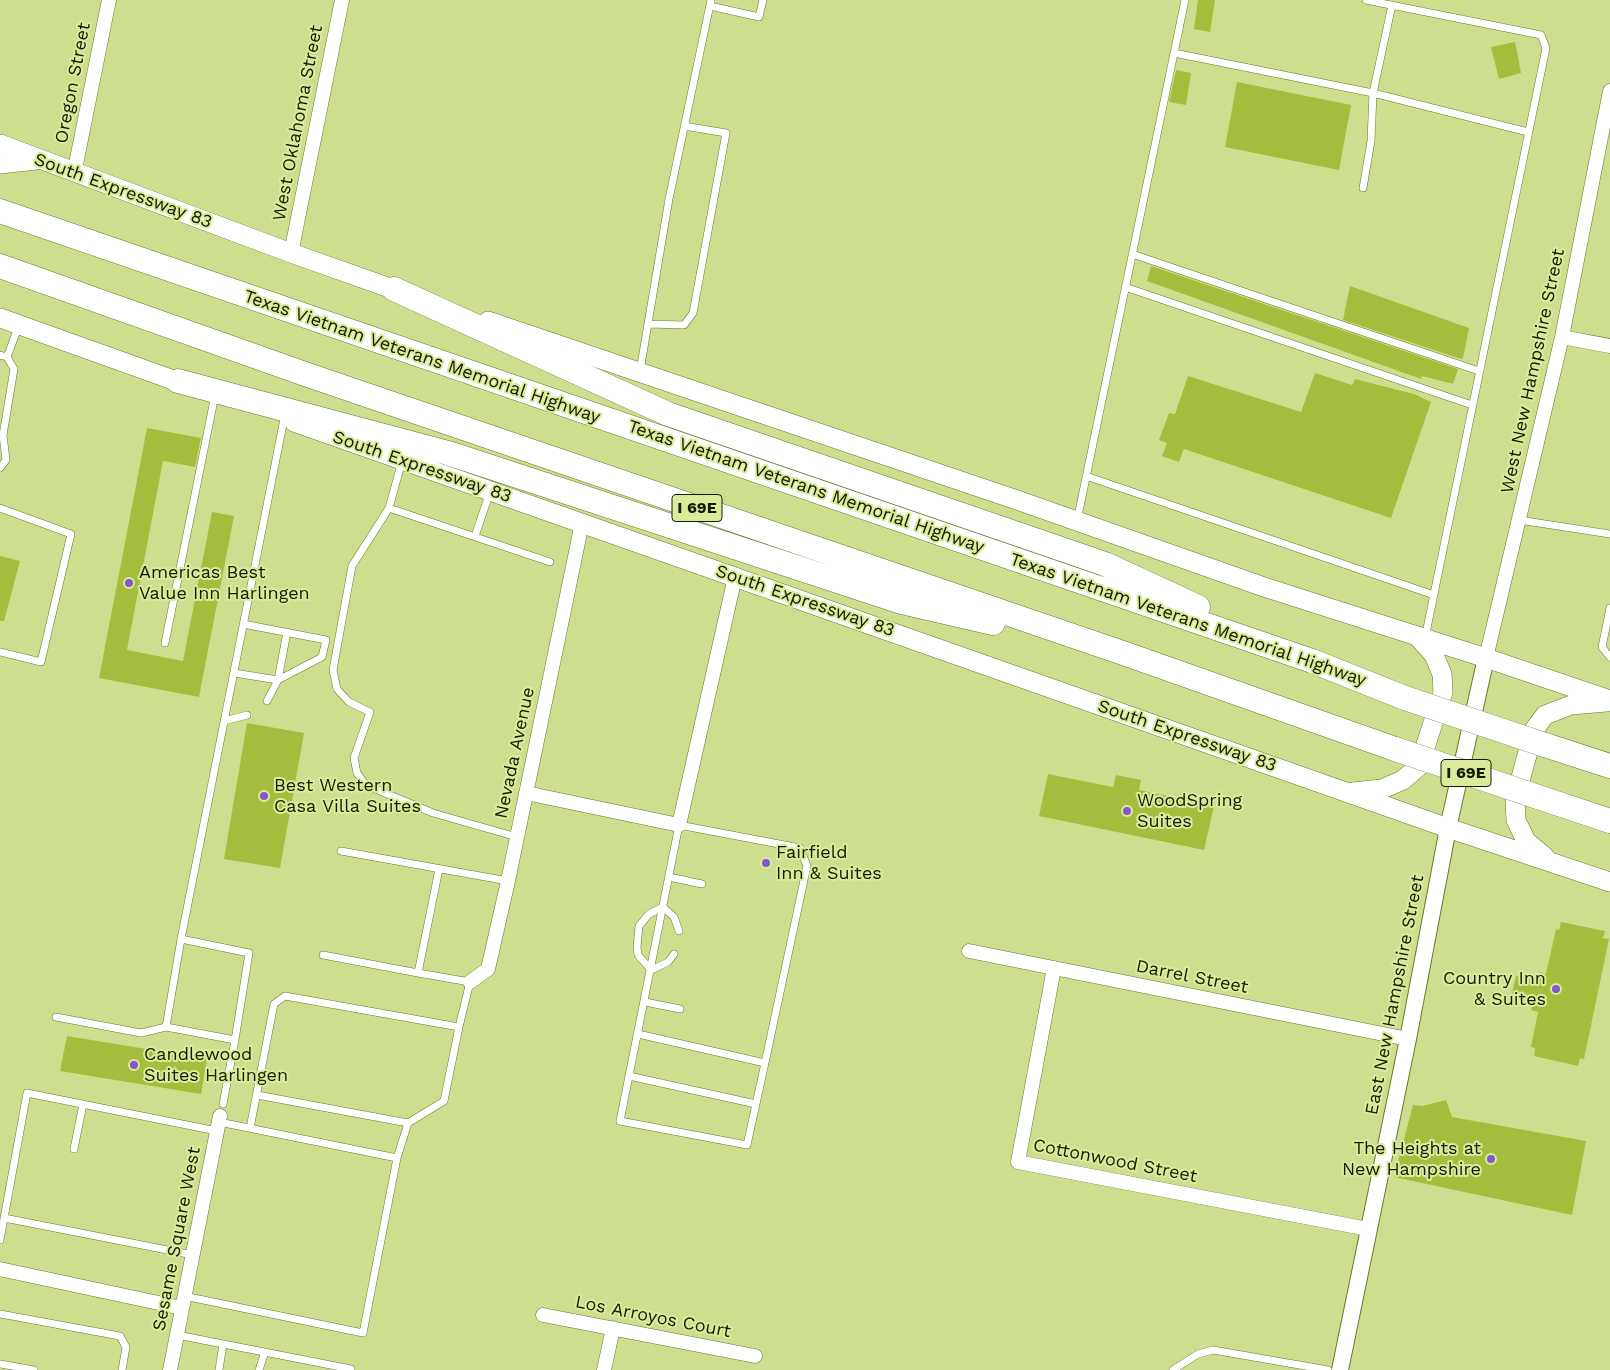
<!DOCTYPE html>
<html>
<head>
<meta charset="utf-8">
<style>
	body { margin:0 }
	canvas { display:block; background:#cddf8f }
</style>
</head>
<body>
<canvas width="1610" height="1370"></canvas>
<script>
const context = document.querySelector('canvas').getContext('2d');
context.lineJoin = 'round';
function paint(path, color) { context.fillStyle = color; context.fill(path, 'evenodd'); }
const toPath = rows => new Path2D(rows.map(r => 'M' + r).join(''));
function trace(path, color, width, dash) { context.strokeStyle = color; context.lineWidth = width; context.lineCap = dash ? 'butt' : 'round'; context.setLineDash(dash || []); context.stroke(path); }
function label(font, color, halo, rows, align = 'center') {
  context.font = font + ' "Work Sans",sans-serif'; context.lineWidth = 4; context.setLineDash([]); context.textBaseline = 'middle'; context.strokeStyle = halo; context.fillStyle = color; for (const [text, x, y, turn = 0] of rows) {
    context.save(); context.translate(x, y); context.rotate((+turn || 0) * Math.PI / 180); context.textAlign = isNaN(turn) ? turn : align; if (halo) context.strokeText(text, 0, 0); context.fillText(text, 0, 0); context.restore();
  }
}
const building = toPath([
	[1198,0,1215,0,1210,32,1194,29],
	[1515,42,1521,73,1499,79,1491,47],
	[1176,70,1191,73,1186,105,1169,102],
	[1237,82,1351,105,1339,170,1225,147],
	[1151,266,1458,369,1453,384,1422,376,1421,379,1147,281],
	[1350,286,1469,328,1463,358,1461,359,1343,320],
	[1315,373,1352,385,1355,379,1414,394,1431,402,1391,518,1184,449,1179,462,1162,456,1167,443,1159,440,1169,413,1175,414,1188,376,1301,412],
	[147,428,201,438,195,467,163,461,127,650,183,661,212,512,234,516,199,697,99,678],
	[0,556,20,561,4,621,0,621],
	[247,723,304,733,280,868,224,859],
	[1048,774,1113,787,1116,775,1141,780,1139,790,1214,806,1204,850,1039,816],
	[1561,922,1605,931,1603,938,1609,939,1584,1059,1580,1058,1578,1066,1534,1056,1535,1048,1531,1047,1538,1012,1531,1010,1533,1003,1511,998,1516,976,1538,980,1540,972,1546,974,1556,929,1559,930],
	[67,1036,207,1059,201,1094,60,1071],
	[1446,1100,1452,1117,1586,1141,1572,1215,1394,1177,1413,1105,1422,1106]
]);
const service = toPath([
	[1366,0,1541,35,1546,48,1425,638],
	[710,6,759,17,763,0],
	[1174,53,1373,93,1528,132],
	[1363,188,1371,141,1373,93,1392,5],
	[1132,254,1479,371],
	[1125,287,1472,405],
	[648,324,684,325,693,313,726,133,684,126],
	[0,355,7,357,19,325],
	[640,371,669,199,711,0],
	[0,435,3,435,14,369,7,357],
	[402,461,389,508,550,562],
	[0,468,6,460,3,435],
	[1086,476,1434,595],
	[0,508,71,534,41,662,0,652],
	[389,508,352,566,333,670,337,689,349,702,370,712,354,758,357,773,366,785,433,813,517,837],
	[1519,520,1610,534],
	[1077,521,1185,0],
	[475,536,490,492],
	[1610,608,1602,647,1610,657],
	[165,643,215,395],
	[234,673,278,680,322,657,326,640,243,624],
	[267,701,278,680,287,632],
	[224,721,247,715],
	[341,851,508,881],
	[669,877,702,884],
	[181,939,249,953,235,1040,166,1027,181,939,284,419],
	[674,954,668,962,651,970,638,955,637,947,639,926,649,914,663,907,674,917,679,931],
	[323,955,418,973,439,869],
	[418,973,470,982,459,1027],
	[645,1002,680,1009],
	[56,1017,141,1033,166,1027],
	[638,1034,765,1063,807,866,800,848,679,825,620,1121,747,1145,765,1063],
	[629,1076,756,1104],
	[257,1095,408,1123],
	[223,1104,235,1040],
	[250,1128,274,1004,285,996,459,1027,444,1101,408,1123,397,1158],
	[74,1149,83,1104],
	[4,1218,193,1255],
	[0,1240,27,1093,217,1131],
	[184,1296,363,1333,397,1158,219,1122],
	[0,1314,120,1336,126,1347,122,1370],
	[177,1335,351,1369],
	[0,1364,34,1370],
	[219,1370,223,1344],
	[259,1370,265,1352],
	[1173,1370,1198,1354,1213,1350,1328,1370]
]);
const minor = toPath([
	[74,174,109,0],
	[291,253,342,0],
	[1562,337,1610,346],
	[1486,658,1562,337,1610,91],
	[526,793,679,825,735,577],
	[969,951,1408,1039],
	[1054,968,1018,1162,1368,1229],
	[470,982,488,969,508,881,582,523],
	[0,1269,182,1308],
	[543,1315,755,1356],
	[170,1370,220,1116],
	[604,1370,613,1328]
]);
const tertiary = toPath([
	[1340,1370,1408,1039,1448,828,1486,658]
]);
const secondary = toPath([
	[0,144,291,253,407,294],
	[0,164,36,160],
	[0,318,190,386],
	[488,321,1017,500,1264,587,1486,658,1610,700],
	[294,422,1448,828,1610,882],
	[1353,792,1382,789,1403,780,1419,766,1443,692,1442,674,1434,655,1417,636],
	[1545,857,1526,841,1516,820,1515,799,1534,730,1545,715,1571,705,1606,702]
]);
const motorway = toPath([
	[0,211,1312,661,1405,698],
	[0,266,305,374,1123,653,1395,749],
	[394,289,668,414,1105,564,1198,607],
	[178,381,448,453,902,602,993,623],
	[1545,745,1610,766],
	[1538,797,1610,821]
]);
const motorwayBridge = toPath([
	[1405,698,1545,745],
	[1395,749,1538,797]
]);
const markers = [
	[129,583,5,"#8656ce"],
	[264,796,5,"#8656ce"],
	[1127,811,5,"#8656ce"],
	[766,863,5,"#8656ce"],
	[1556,989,5,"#8656ce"],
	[134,1065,5,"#8656ce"],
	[1491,1159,5,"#8656ce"]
];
const shields = [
	[697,508,50],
	[1466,773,50]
];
const shieldNames = [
	["I 69E",697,508],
	["I 69E",1466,773]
];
const streetNames = [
	["Oregon Street",73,83,-79],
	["West Oklahoma Street",298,123,-79],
	["South Expressway 83",123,191,20],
	["Texas Vietnam Veterans Memorial Highway",422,357,19],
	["West New Hampshire Street",1533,371,-78],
	["South Expressway 83",422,467,19],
	["Texas Vietnam Veterans Memorial Highway",806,487,19],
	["South Expressway 83",805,601,19],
	["Texas Vietnam Veterans Memorial Highway",1188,620,19],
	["South Expressway 83",1187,736,19],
	["Nevada Avenue",515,753,-78],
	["Darrel Street",1192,977,11],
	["East New Hampshire Street",1395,995,-79],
	["Cottonwood Street",1115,1161,11],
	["Sesame Square West",177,1239,-79],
	["Los Arroyos Court",653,1317,11]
];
const poiNames = [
	["Americas Best",139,573],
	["Value Inn Harlingen",139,594],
	["Best Western",274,786],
	["Casa Villa Suites",274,807],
	["WoodSpring",1137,801],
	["Suites",1137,822],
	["Fairfield",776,853],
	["Inn & Suites",776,874],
	["Country Inn",1546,979,"right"],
	["& Suites",1546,1000,"right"],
	["Candlewood",144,1055],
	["Suites Harlingen",144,1076],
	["The Heights at",1481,1149,"right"],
	["New Hampshire",1481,1170,"right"]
];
paint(building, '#a5bd3c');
trace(service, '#6a7929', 8);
trace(minor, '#6a7929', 15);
trace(tertiary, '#6a7929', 18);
trace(secondary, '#6a7929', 20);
trace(motorway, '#6a7929', 25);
trace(service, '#fff', 7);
trace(minor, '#fff', 14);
trace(tertiary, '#fff', 16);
trace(secondary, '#fff', 19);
trace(motorway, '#fff', 24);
trace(motorwayBridge, '#6a7929', 25, []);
trace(motorwayBridge, '#fff', 24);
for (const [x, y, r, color] of markers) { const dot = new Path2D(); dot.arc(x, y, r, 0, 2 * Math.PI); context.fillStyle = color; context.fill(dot); trace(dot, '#daec9b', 2); }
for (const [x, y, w] of shields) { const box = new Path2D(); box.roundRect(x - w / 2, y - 13.5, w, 27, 4); context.fillStyle = '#daec9b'; context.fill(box); trace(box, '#151a00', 1); }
label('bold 16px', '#151a00', null, shieldNames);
label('18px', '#151a00', '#daec9b', streetNames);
label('18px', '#151a00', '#daec9b', poiNames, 'left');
</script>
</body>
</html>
